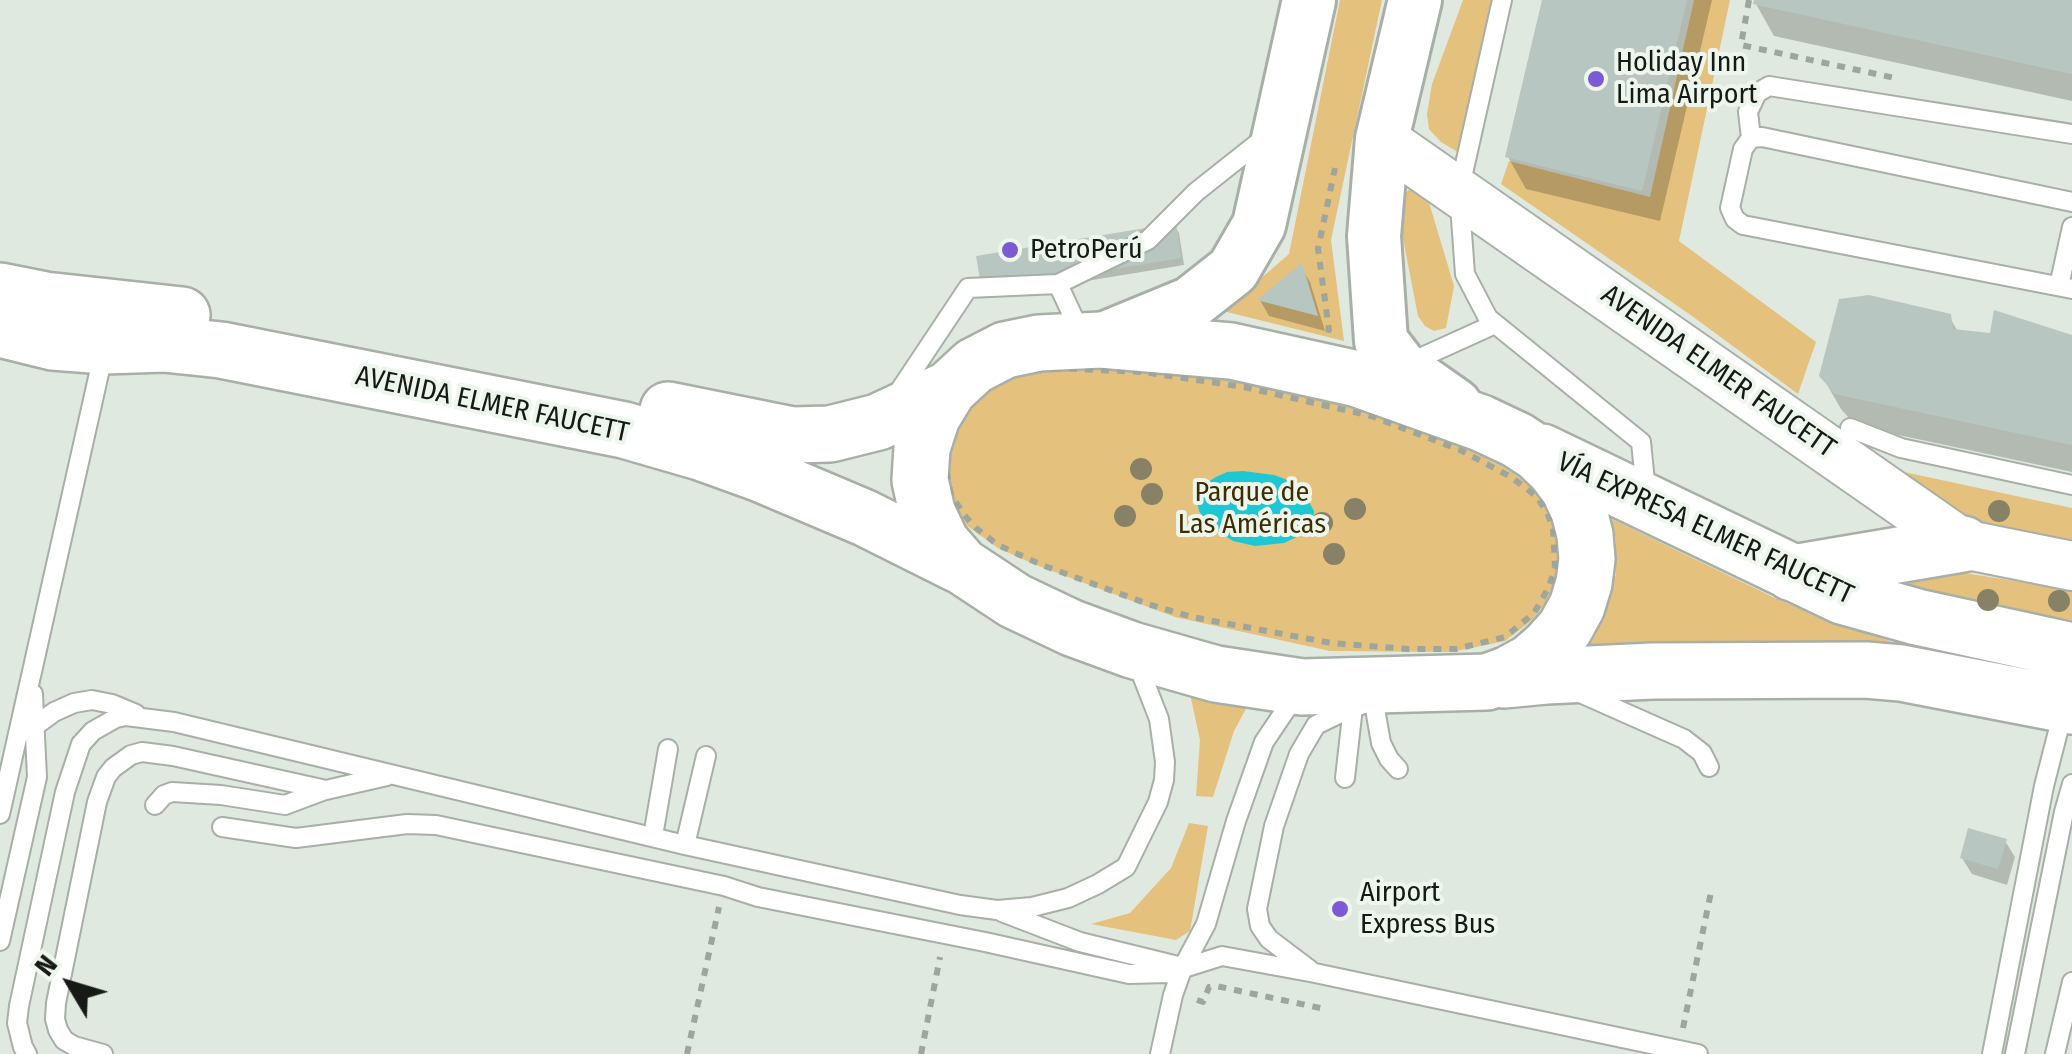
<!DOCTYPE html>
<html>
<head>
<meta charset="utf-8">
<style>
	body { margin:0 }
	#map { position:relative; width:2072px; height:1054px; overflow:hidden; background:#e0e9df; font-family:"Fira Sans Condensed",sans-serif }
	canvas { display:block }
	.north { position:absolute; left:20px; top:934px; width:100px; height:100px; -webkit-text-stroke:8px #edf6ec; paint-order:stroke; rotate:308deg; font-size:28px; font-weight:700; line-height:40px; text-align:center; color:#161916 }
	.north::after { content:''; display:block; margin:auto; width:35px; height:45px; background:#161916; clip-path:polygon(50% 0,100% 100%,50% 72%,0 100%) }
</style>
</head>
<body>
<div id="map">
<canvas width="2072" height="1054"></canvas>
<div class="north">N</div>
</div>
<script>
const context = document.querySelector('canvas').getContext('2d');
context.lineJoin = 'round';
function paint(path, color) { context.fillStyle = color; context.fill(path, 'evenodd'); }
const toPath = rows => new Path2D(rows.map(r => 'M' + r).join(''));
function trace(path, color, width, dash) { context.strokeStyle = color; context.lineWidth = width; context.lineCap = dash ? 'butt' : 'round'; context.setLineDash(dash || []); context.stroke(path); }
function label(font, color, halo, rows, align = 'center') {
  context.font = font + ' "Fira Sans Condensed",sans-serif'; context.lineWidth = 8; context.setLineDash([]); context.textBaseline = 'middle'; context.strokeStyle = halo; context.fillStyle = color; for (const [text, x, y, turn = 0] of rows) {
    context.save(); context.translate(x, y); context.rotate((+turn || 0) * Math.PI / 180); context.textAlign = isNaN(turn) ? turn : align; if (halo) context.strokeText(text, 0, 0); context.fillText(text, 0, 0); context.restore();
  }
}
const green = toPath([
	[1340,0,1382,0,1331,240,1344,341,1223,311,1289,254],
	[1463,0,1492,0,1461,154,1441,142,1429,129,1427,114,1432,84],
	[1694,0,1730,0,1679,241,1816,342,1798,394,1692,316,1501,184,1509,161,1650,197],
	[1410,189,1416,190,1428,199,1454,286,1446,328,1434,331,1425,326,1418,316,1399,218,1403,195],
	[1124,365,1240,382,1373,412,1448,440,1505,468,1534,487,1544,498,1552,514,1556,531,1559,565,1554,587,1546,603,1531,621,1505,641,1452,652,1330,651,1175,617,1036,565,998,548,966,525,948,495,944,472,956,413,1007,371],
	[1890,469,2072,508,2072,547,1975,526],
	[1612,519,1779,600,1905,647,1582,647,1616,575,1616,541],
	[1939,569,2072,590,2072,620,1933,596,1878,574],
	[1190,694,1248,705,1234,731,1213,797,1196,796,1200,740],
	[1189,823,1208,826,1190,931,1176,940,1091,924,1130,913,1171,868]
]);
const water = toPath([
	[1243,471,1274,475,1285,479,1304,493,1314,511,1313,519,1305,533,1284,543,1255,546,1233,541,1212,528,1199,511,1197,501,1199,493,1205,484,1216,477,1227,472]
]);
const shadow = toPath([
	[1545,0,1712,0,1660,221,1526,189,1508,157],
	[1757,0,2072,0,2072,101,1774,36,1756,4],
	[1174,225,1179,233,1184,265,989,297,985,290],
	[1301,267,1310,282,1325,331,1269,316,1260,300],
	[1949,316,1958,332,2072,338,2072,472,1856,426,1841,409,1822,376],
	[2005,841,2015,857,2007,885,1972,874,1962,858]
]);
const building = toPath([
	[1542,0,1687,0,1642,191,1505,157],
	[1754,0,2072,0,2072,74,1753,4],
	[1176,223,1181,258,982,291,976,256],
	[1302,263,1318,316,1257,300],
	[1869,295,1951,314,1953,329,1990,333,1994,310,2072,335,2072,445,1835,394,1819,376,1839,299],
	[1968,828,2007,839,1998,869,1960,858]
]);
const path = toPath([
	[1749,0,1741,45,1895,78],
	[1326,329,1329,330,1318,249,1335,168],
	[1053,368,1143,372,1244,387,1371,416,1460,450,1511,477,1536,496,1547,512,1553,528,1555,567,1549,587,1534,613,1505,637,1456,649,1408,649,1331,643,1192,617,1148,604,1042,565,998,545,976,528,966,517,951,495,946,468,946,451,956,418,966,402,983,386,1014,372,1053,368],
	[1197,1000,1203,1002,1209,987,1216,986,1325,1009],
	[1683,1028,1711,892],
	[687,1054,719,907],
	[921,1054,940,957]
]);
const lane = toPath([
	[1502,0,1459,191,1465,274,1488,318,1641,442,1646,492],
	[1751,138,1748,112,1757,93,1769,86,2072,134],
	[2072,202,1762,137,1751,138,1743,149,1730,208,1735,219,1743,225,2072,289],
	[1058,284,1082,336],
	[2059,286,2072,227],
	[1409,363,1495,324],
	[896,396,968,288,1058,284,1148,240,1196,192,1268,135],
	[1850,428,1901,448,2072,485],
	[1578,692,1684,739,1702,753,1709,767],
	[1374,703,1381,743,1389,759,1398,769],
	[35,726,54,712,74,703,92,700,112,704,136,714],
	[1345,778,1353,707],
	[155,805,164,795,172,792,221,795,285,805,325,790],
	[0,814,104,351],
	[222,827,296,838,407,824,436,825,724,886,758,897,985,942,1129,974,1168,973,1222,956,1315,973,1698,1054],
	[653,836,668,749],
	[685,845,706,756],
	[1002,912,1080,942,1182,967],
	[0,941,37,777,33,694],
	[1310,970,1269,939,1260,926,1257,909,1274,826,1299,754,1316,725,1353,707,1361,705],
	[27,1054,23,1047,17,1023,19,1006,65,792,81,744,93,731,116,718,126,716,174,722,685,845,960,905,997,910,1032,907,1068,898,1098,884,1126,867,1158,802,1164,780,1165,762,1159,719,1136,660],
	[103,1054,74,1046,64,1040,58,1030,55,1019,56,1003,97,802,106,777,113,768,131,755,142,752,173,756,326,790,387,776],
	[1160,1054,1173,995,1183,967,1206,924,1236,821,1264,742,1297,693],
	[1992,1054,2044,786,2063,712],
	[2015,1054,2064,812,2072,784],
	[2055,1054,2072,982]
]);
const secondary = toPath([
	[1382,139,1963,544,2072,566]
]);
const primary = toPath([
	[1415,0,1382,139,1374,236,1381,341,1401,367,1455,405],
	[1101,340,1191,303,1233,270,1259,225,1309,0]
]);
const highway = toPath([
	[0,291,45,300,182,315],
	[0,329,53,342,105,346,164,344,221,350,624,430,700,452,761,474,865,518,959,565],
	[1101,340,1231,351,1358,379,1481,423,1517,440,1537,453,1554,469,1569,489,1579,511,1585,535,1587,559,1584,583,1577,606,1565,628,1549,646,1531,662,1509,674,1487,682,1302,687,1216,674,1132,650,1072,628,1015,601,962,566,941,542,927,512,920,480,922,448,932,417,949,389,974,366,1005,350,1039,343,1101,340],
	[668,410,792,435,830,434,878,422,949,389],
	[1542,452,1842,596,1917,617,2072,651],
	[1792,573,1963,544],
	[1504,680,1546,676,1653,671,1866,670,1901,673,2072,706]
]);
const trees = [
	[1141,469],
	[1152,494],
	[1355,509],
	[1999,511],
	[1125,516],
	[1322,523],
	[1334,554],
	[1988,600],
	[2059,601]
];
const markers = [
	[1596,79,10,"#7c5ad4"],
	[1010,250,10,"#7c5ad4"],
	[1340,909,10,"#7c5ad4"]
];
const poiNames = [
	["Holiday Inn",1616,63],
	["Lima Airport",1616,95],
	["PetroPerú",1030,250],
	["Airport",1360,893],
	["Express Bus",1360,925]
];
const streetNames = [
	["AVENIDA ELMER FAUCETT",1718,372,35],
	["AVENIDA ELMER FAUCETT",492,405,12],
	["VÍA EXPRESA ELMER FAUCETT",1705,529,25]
];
const parkNames = [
	["Parque de",1252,493],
	["Las Américas",1252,525]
];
paint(green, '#e4c17d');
paint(water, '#1dc8d4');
paint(shadow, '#0003');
paint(building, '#b8c6c1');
trace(lane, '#a7afa6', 22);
trace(secondary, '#a7afa6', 52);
trace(primary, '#a7afa6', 58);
trace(highway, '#a7afa6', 60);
trace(path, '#9ea59d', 6, [8, 8]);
trace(lane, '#fff', 18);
trace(secondary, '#fff', 48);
trace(primary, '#fff', 52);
trace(highway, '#fff', 55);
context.fillStyle = '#878265';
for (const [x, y] of trees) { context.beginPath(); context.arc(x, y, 11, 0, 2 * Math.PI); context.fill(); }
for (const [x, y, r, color] of markers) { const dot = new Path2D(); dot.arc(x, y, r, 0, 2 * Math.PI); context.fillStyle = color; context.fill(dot); trace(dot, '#edf6ec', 4); }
label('28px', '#161916', '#edf6ec', poiNames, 'left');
label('28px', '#161916', '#edf6ec', streetNames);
label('28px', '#3f2d02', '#edf6ec', parkNames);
</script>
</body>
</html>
